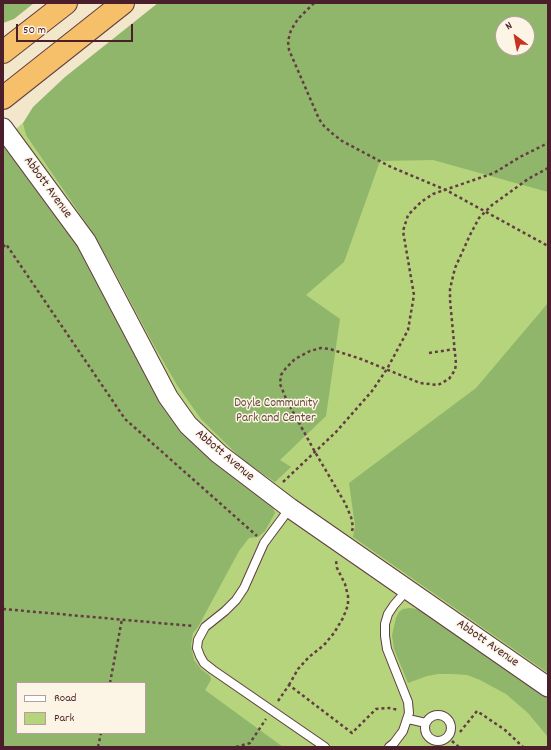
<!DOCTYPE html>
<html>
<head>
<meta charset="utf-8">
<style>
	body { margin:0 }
	#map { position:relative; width:551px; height:750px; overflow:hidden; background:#f2e7cb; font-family:Dekko,sans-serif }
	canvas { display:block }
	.frame { position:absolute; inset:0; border:4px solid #4a1f2b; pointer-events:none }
	.legend { position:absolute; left:16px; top:682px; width:130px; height:52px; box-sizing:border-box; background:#fcf5e5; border:1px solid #b59f9b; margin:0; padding:5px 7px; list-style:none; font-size:12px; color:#4a1f2b }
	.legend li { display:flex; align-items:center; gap:8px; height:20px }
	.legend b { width:20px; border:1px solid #b59f9b }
	.north { position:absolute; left:495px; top:16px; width:40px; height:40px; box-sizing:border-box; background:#fcf5e5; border:1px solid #b59f9b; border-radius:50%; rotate:328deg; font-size:11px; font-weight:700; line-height:16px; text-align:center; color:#4a1f2b }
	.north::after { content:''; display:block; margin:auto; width:14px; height:18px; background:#c8321e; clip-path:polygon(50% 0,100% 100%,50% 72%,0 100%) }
	.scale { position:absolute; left:16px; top:24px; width:117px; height:18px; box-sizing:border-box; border:2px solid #4a1f2b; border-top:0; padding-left:5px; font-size:12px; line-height:14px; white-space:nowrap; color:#4a1f2b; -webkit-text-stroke:3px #fcf5e5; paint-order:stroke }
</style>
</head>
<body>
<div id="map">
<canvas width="551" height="750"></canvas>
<div class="frame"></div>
<ul class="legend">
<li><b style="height:5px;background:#fff"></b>Road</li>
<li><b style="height:11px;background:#b5d47b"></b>Park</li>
</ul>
<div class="north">N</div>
<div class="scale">50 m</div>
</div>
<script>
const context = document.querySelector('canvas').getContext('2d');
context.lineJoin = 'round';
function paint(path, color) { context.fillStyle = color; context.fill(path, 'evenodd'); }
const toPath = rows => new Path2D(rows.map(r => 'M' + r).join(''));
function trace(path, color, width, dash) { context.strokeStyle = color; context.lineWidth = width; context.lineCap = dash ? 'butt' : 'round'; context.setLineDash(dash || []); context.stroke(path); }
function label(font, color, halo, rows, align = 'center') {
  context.font = font + ' Dekko,sans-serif'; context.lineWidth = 3; context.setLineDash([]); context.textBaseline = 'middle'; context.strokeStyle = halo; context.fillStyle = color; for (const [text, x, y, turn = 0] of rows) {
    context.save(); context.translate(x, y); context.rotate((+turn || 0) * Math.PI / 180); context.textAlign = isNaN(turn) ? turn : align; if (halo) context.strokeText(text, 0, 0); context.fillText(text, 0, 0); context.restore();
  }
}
const green = toPath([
	[548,3,548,747,3,747,3,140,52,98],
	[503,24,527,24,527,48,503,48],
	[17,683,145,683,145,733,17,733]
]);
const forest = toPath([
	[3,3,34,3,14,19,3,23],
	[158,3,548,3,548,192,433,160,380,161,344,262,306,295,340,319,326,416,280,460,291,467,275,482,244,461,201,419,177,385,151,340,116,274,91,230,26,135,23,123,33,107,65,77],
	[503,24,527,24,527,48,503,48],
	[3,145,6,145,90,262,143,367,271,503,275,513,265,531,258,537,249,538,239,551,198,627,193,633,191,645,194,660,201,669,210,676,211,680,205,690,283,747,3,747],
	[17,683,145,683,145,733,17,733],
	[548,303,548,673,353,537,355,526,349,483,476,388],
	[410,608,424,610,548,694,548,737,528,713,506,694,480,680,467,675,452,674,438,674,427,676,408,683,394,649,392,635,396,618,399,612,403,609]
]);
const path = toPath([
	[314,3,298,19,291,30,288,41,289,50,319,119,324,126,333,134,342,141,391,167,446,190,548,246],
	[3,247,6,244,125,419,257,536],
	[429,353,455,349],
	[283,482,336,432,372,391,387,369,408,330,414,295,403,231,408,215,421,202,433,194,494,173,520,157,548,143],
	[352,531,353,527,351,517,345,503,315,452,287,401,280,384,281,375,286,368,295,359,310,351,321,348,330,349,361,359,420,383,438,385,449,379,455,370,456,364,450,300,450,289,455,268,470,235,479,218,492,205,528,179,548,168],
	[3,609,193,626],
	[110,683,122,619],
	[289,685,298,669,309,657,324,645,334,633,343,618,348,605,348,596,345,584,337,568,336,561],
	[278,701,289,685,352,733,376,709,389,708,399,710],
	[460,732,477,711,505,730,523,747],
	[452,741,459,747],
	[98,747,101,733],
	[236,747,250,743,266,719]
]);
const service = toPath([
	[290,508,264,543,244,588,236,600,225,611,205,627,198,640,197,648,200,656,204,663,213,670,325,747],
	'425 728a13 13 0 1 1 26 0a13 13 0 1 1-26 0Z',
	[408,719,426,723],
	[389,747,394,743,403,731,409,713,408,702,387,649,385,636,385,624,388,614,394,605,408,589]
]);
const tertiary = toPath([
	[3,128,86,241,168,397,188,425,219,454,290,508,548,687]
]);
const motorway = toPath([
	[3,52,66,3],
	[3,98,123,3]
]);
const streetNames = [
	["Abbott Avenue",47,188,54],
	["Abbott Avenue",224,456,40],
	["Abbott Avenue",487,644,35]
];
const parkNames = [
	["Doyle Community",276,404],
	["Park and Center",276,419]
];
paint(green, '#b5d47b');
paint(forest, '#90b66b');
trace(service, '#633d43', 10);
trace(tertiary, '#633d43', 21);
trace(motorway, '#633d43', 24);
trace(path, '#633d43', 2.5, [3, 3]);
trace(service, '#fff', 8);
trace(tertiary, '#fff', 19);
trace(motorway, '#f6c06b', 22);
label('13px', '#4a1f2b', '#fcf5e5', streetNames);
label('13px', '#654c3f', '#fcf5e5', parkNames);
</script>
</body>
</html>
